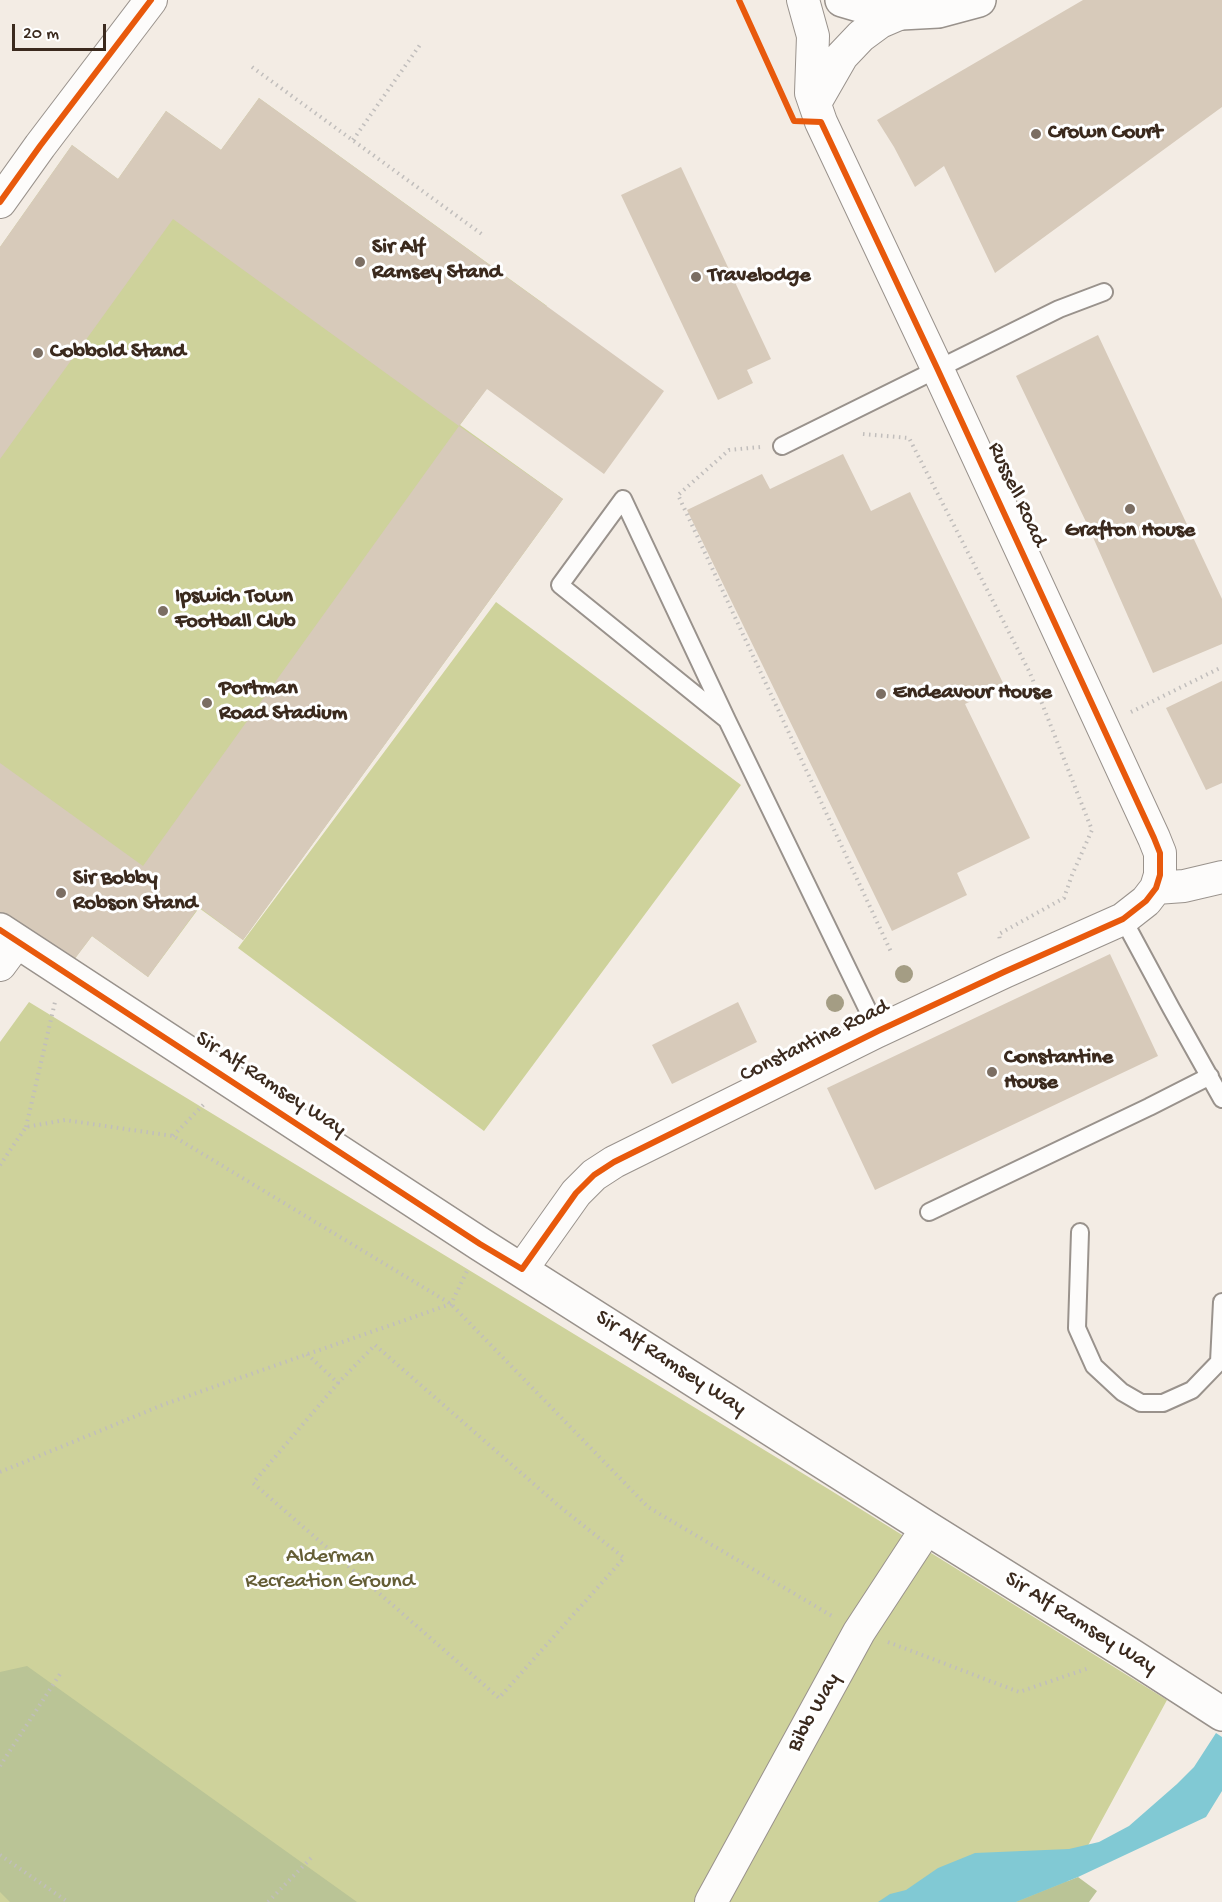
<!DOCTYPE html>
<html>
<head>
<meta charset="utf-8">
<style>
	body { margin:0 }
	#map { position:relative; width:1222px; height:1902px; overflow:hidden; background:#f3ece4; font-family:"Gochi Hand",sans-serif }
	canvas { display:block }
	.scale { position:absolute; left:12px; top:24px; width:94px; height:27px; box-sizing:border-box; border:3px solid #3b2a1e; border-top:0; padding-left:8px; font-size:18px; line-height:21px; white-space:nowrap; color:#3b2a1e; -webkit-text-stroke:4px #fff; paint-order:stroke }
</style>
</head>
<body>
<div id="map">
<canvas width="1222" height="1902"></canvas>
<div class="scale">20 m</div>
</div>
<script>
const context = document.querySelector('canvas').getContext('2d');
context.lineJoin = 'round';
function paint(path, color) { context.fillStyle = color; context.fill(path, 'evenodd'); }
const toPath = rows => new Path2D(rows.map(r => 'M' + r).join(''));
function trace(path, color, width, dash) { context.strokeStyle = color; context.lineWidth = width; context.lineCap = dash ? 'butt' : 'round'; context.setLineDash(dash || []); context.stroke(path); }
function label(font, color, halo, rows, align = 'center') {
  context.font = font + ' "Gochi Hand",sans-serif'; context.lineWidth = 6; context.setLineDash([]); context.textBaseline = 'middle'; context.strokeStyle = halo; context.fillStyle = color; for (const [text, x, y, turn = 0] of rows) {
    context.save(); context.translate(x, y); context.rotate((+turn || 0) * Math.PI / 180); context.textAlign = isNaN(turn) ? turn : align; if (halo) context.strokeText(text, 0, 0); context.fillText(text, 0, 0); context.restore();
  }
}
const green = toPath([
	[259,98,547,306,460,425,563,499,243,940,199,908,148,977,92,936,67,969,0,920,0,247,72,145,118,179,166,111,221,150],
	[496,602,741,785,484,1131,238,948],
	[29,1002,830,1490,1167,1700,1078,1864,1055,1902,0,1902,0,1042]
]);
const forest = toPath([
	[27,1666,357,1902,10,1902,0,1892,0,1672],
	[1078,1877,1097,1891,1089,1902,1016,1902]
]);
const water = toPath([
	[1216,1733,1222,1737,1222,1791,1206,1817,1078,1877,1016,1902,878,1902,890,1894,906,1890,938,1868,975,1853,1069,1849,1099,1842,1129,1826,1177,1784,1194,1767]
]);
const building = toPath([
	[1083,0,1222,0,1222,107,995,273,944,166,915,187,894,147,877,120],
	[259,98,664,391,604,474,487,389,459,426,173,219,0,459,0,247,72,145,118,179,166,111,221,150],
	[681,167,771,359,747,370,753,383,718,400,621,195],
	[1098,335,1222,599,1222,644,1153,673,1088,526,1016,376],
	[459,426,563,499,243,940,199,907,148,977,92,936,67,969,0,920,0,763,143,866],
	[843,454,871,511,910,492,1004,685,965,704,1030,838,957,873,967,895,892,931,687,510,762,474,770,489],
	[1222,681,1222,783,1206,790,1166,708],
	[1110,954,1158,1056,875,1190,827,1088],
	[738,1002,757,1042,672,1084,652,1045]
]);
const path = toPath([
	[252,67,483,235],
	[353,140,422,42],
	[863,434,909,438,1030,673,1092,830,1072,875,1064,898,999,934,1000,941],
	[760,447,729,450,678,495,892,954],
	[1131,712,1222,667],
	[26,1127,55,1002],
	[173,1136,206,1102],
	[0,1165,26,1127,65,1120,173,1136,451,1304,648,1507,832,1616],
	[307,1354,338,1383,253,1483,499,1698,624,1558,559,1506,375,1345,338,1383],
	[0,1472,165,1404,451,1304,467,1271],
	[888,1642,1019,1692,1089,1668],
	[0,1766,60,1674],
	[0,1855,68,1902],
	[268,1902,311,1858]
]);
const service = toPath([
	[782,446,1059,309,1104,292],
	[727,720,560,585,623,499,727,720,878,1031],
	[1123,919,1171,1008,1222,1099],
	[929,1212,1149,1107,1210,1076],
	[1080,1232,1077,1328,1094,1366,1122,1392,1141,1403,1163,1403,1192,1390,1219,1362,1222,1302]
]);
const minor = toPath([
	[815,103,842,56,861,36,880,22,901,13],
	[0,202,40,146,151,0],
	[1156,888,1184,886,1222,877],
	[0,965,17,942],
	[522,1269,576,1193,594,1175,614,1162,878,1031,1004,972,1123,919,1146,901,1156,888,1160,875,1160,853,1154,838,937,368,821,122,811,93,813,36,803,0],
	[711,1902,859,1632,927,1528]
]);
const tertiary = toPath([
	[0,930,480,1244,927,1528,1129,1654,1222,1714]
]);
const primary = toPath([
	[842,0,859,5,901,13,938,11,979,0]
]);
const cycleway = toPath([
	[0,202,40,146,151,0],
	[0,930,480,1244,522,1269,576,1193,594,1175,614,1162,878,1031,1004,972,1123,919,1146,901,1156,888,1160,875,1160,853,1154,838,937,368,821,122,794,121,739,0]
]);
const trees = [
	[904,974],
	[835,1003]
];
const markers = [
	[1036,134,6,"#7b6e63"],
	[360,262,6,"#7b6e63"],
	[696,277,6,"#7b6e63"],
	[38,353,6,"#7b6e63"],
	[1130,509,6,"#7b6e63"],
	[163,611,6,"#7b6e63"],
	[881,694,6,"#7b6e63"],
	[207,703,6,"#7b6e63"],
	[61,893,6,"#7b6e63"],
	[992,1072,6,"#7b6e63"]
];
const poiNames = [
	["Crown Court",1048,134],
	["Sir Alf",372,249],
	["Ramsey Stand",372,274],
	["Travelodge",708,277],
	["Cobbold Stand",50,353],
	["Grafton House",1130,532,"center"],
	["Ipswich Town",175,598],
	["Football Club",175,623],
	["Portman",219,690],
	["Road Stadium",219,715],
	["Endeavour House",893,694],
	["Sir Bobby",73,880],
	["Robson Stand",73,905],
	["Constantine",1004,1059],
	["House",1004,1084]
];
const streetNames = [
	["Russell Road",1016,495,65],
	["Constantine Road",815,1042,-26],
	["Sir Alf Ramsey Way",270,1085,33],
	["Sir Alf Ramsey Way",670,1364,33],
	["Sir Alf Ramsey Way",1080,1624,32],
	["Bibb Way",815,1713,-61]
];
const parkNames = [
	["Alderman",330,1558],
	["Recreation Ground",330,1583]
];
paint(green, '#ced29b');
paint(forest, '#bac496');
paint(water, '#81c9d4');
paint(building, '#d7caba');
trace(service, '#99928c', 20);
trace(minor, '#99928c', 34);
trace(tertiary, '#99928c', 36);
trace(primary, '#99928c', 36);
trace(path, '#c1bebc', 4, [1.5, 4.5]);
trace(service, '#fdfcfb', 16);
trace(minor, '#fdfcfb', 32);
trace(tertiary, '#fdfcfb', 33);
trace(primary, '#fdfcfb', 33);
trace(cycleway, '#e8590c', 6);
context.fillStyle = '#a49d84';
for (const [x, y] of trees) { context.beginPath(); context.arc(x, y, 9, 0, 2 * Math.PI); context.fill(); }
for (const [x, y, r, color] of markers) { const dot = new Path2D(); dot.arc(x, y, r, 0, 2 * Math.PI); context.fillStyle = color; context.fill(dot); trace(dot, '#fff', 2); }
label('bold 22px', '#3b2a1e', '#fff', poiNames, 'left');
label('22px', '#3b2a1e', '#fff', streetNames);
label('22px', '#645d35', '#fff', parkNames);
</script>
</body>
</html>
